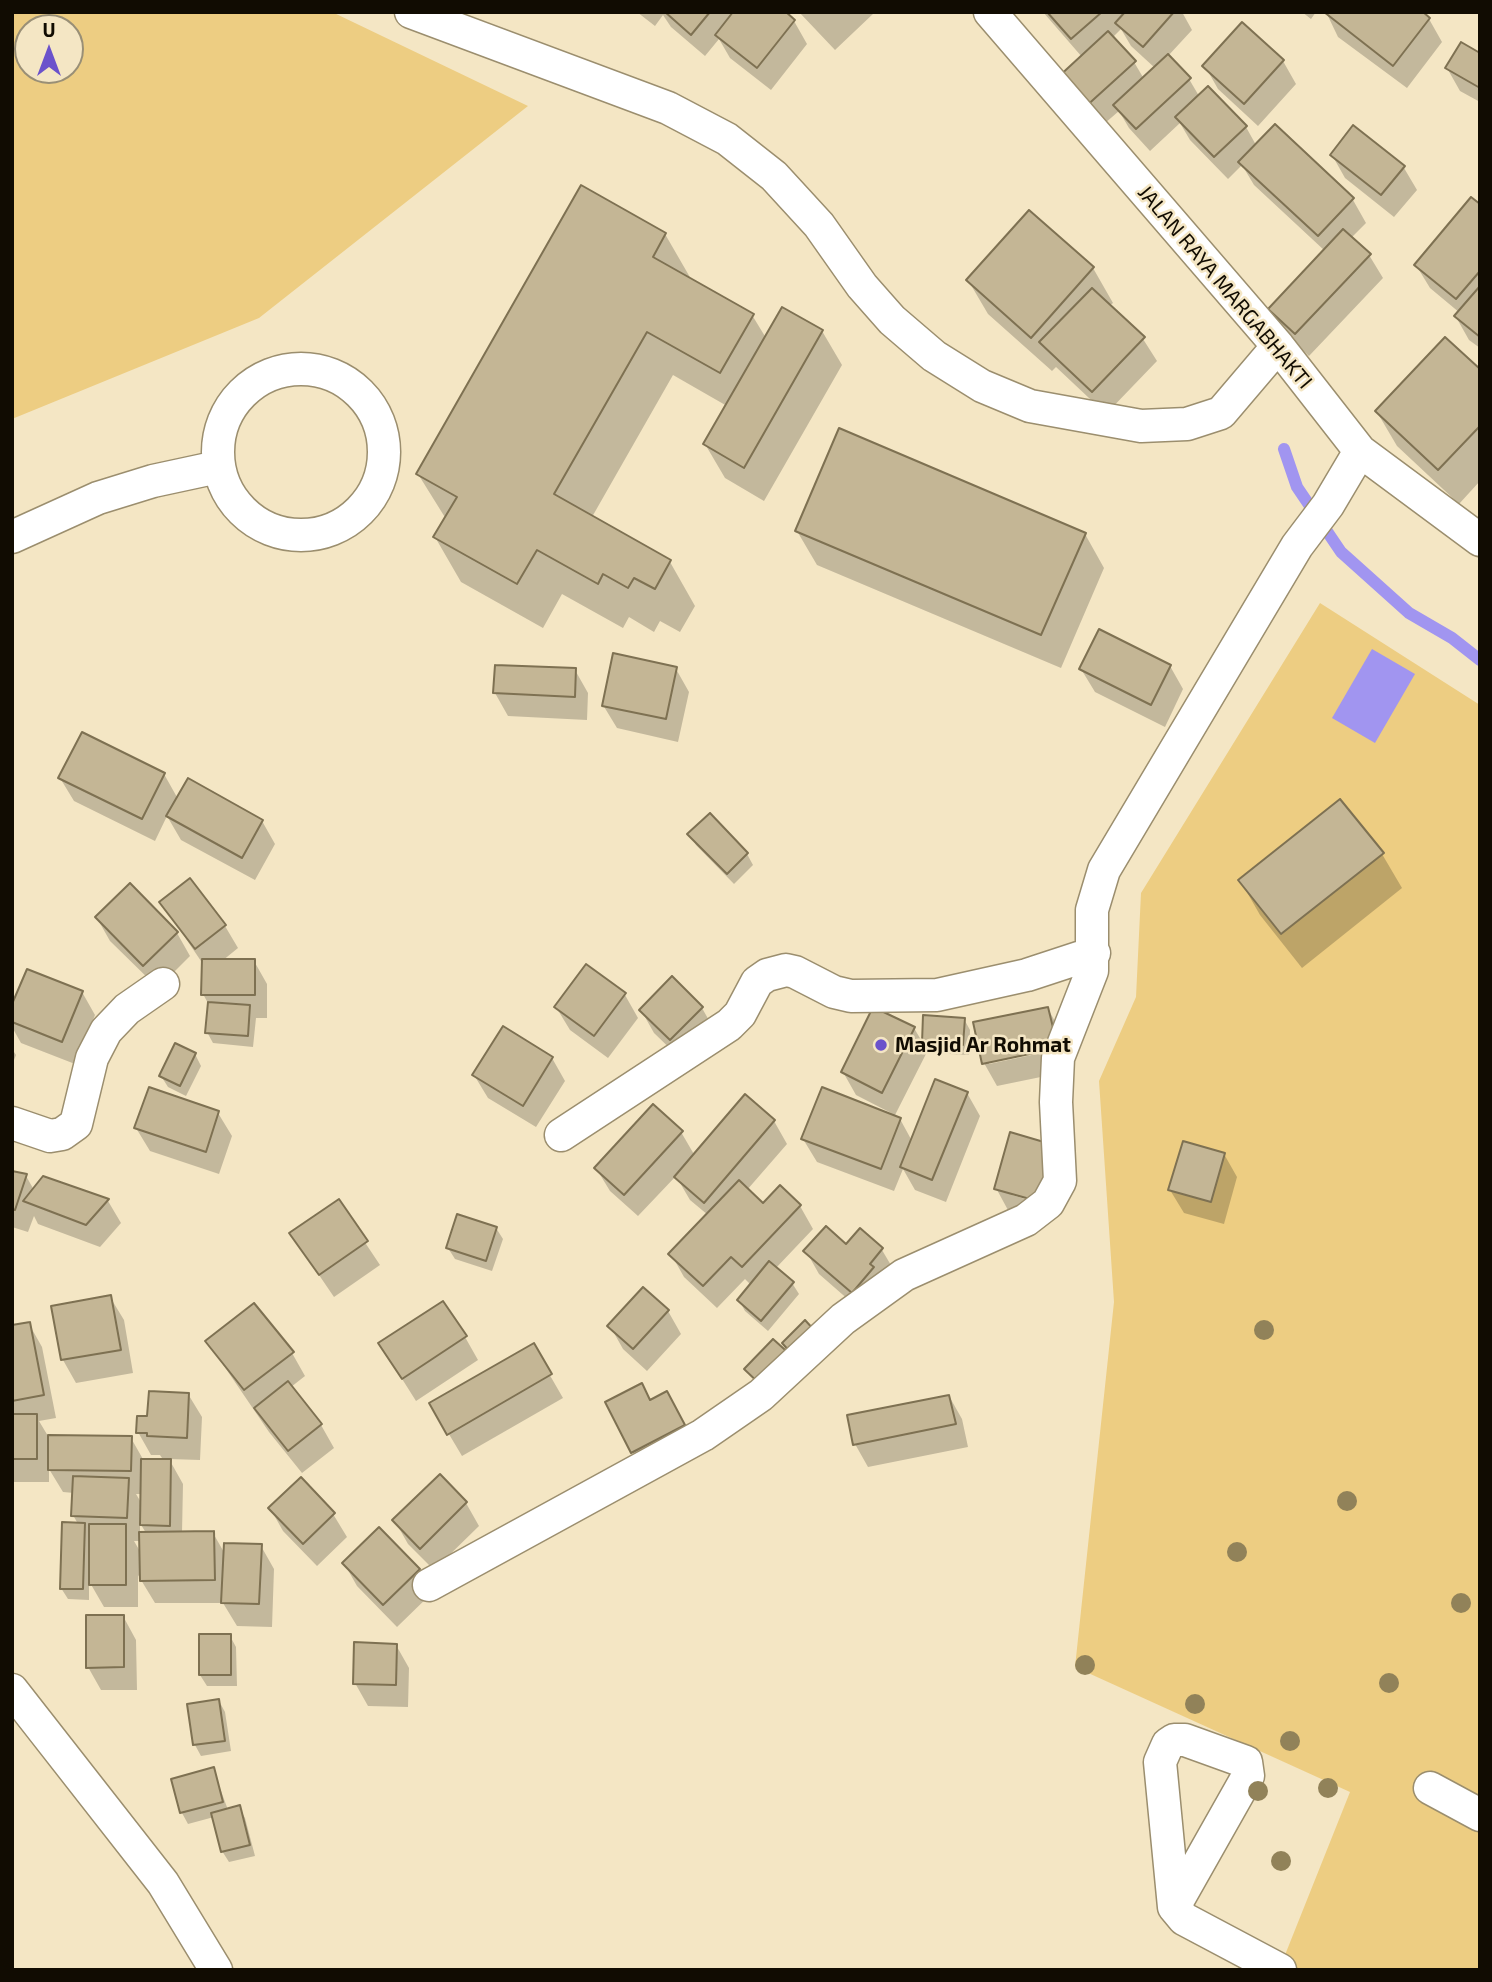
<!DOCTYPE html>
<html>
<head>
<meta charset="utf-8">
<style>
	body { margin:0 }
	#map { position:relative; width:1492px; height:1982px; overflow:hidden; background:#f4e6c4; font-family:"Exo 2",sans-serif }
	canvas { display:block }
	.frame { position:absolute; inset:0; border:14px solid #110c02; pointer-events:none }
	.north { position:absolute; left:14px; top:14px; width:70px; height:70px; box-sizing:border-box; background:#f4e6c4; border:2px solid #998f76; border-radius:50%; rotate:0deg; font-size:19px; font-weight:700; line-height:28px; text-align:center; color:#110c02 }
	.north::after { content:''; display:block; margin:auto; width:24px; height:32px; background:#6b52cb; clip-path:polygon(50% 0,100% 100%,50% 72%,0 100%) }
</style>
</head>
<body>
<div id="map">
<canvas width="1492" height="1982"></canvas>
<div class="frame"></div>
<div class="north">U</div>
</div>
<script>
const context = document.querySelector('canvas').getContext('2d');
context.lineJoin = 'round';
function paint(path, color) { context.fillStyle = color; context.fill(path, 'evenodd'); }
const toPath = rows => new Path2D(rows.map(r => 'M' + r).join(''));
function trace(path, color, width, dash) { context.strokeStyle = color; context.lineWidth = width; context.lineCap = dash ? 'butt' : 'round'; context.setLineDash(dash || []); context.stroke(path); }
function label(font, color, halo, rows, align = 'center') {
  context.font = font + ' "Exo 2",sans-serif'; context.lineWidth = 5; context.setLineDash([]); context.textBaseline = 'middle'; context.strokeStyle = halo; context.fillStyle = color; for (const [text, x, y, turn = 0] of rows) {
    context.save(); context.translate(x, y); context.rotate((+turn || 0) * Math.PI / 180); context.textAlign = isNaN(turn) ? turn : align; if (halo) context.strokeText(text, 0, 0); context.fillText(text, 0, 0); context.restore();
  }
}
const green = toPath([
	[12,12,332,12,528,106,259,318,12,419],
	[28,28,70,28,70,70,28,70],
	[1320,603,1480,705,1480,1970,1279,1970,1350,1792,1075,1667,1114,1302,1099,1081,1136,997,1141,893]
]);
const water = toPath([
	[1372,649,1415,674,1375,743,1332,718]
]);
const shadow = toPath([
	[637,12,783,12,794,21,807,44,771,90,730,58,719,39,705,56,671,27,663,15,655,26],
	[799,12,874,12,874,13,835,50],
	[1043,12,1182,12,1192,30,1168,56,1189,79,1199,96,1246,127,1256,145,1275,126,1353,200,1366,223,1351,238,1369,255,1383,278,1309,356,1283,332,1270,309,1325,251,1254,185,1242,165,1228,179,1190,140,1180,123,1150,151,1129,128,1119,111,1097,130,1072,102,1082,57],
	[1121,29,1131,46,1155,68,1144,79,1134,62,1112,38],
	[1302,12,1316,12,1311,19],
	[1326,12,1429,19,1442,42,1407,88,1338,37],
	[1243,25,1283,61,1296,84,1258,126,1218,89,1205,66],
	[1480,55,1480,102,1460,91,1447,68],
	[1332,155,1404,168,1417,190,1394,217,1345,178],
	[1480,207,1480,348,1469,340,1456,317,1460,313,1430,288,1416,265],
	[1029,212,1093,268,1113,303,1109,306,1143,339,1157,361,1106,414,1056,367,1052,371,988,314,968,280],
	[665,234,691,279,752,315,766,338,822,331,842,365,764,501,725,478,705,444,727,406,673,375,592,517,670,562,695,606,680,632,660,621,654,632,629,617,623,628,562,594,543,628,461,582,435,537,446,519,418,474],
	[1480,371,1480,481,1459,504,1397,446,1377,412],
	[797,531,1085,534,1104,568,1061,668,817,565],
	[1170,666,1183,689,1165,727,1095,692,1081,669],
	[676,669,689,692,678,742,617,728,603,705],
	[575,670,588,693,587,720,508,716,495,693],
	[164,774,178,799,262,821,275,844,255,880,181,840,167,816,155,841,74,801,60,778],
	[1340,801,1382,854,1402,888,1302,968,1260,915,1240,880],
	[690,835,747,854,753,865,734,884,696,845],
	[161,902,225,926,238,948,222,961,254,961,267,984,267,1018,256,1018,253,1047,213,1043,207,1032,209,1005,203,994,203,964],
	[97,918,177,933,190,956,158,988,110,941],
	[587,966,625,995,638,1018,608,1058,570,1030,556,1007],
	[82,992,95,1015,75,1064,21,1043,12,1027,12,1009],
	[702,1008,715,1031,684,1062,654,1033,641,1010],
	[1048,1009,1061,1032,989,1060,989,1064,1065,1048,1070,1071,997,1086,984,1063],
	[925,1017,964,1019,970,1030,969,1055,930,1053,928,1050,894,1117,900,1119,912,1141,967,1093,980,1116,946,1202,915,1190,903,1169,894,1191,817,1162,803,1139,892,1116,893,1114,856,1095,843,1072,914,1028,924,1045],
	[12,1049,16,1055,12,1065],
	[195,1054,201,1066,186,1096,168,1087,161,1076],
	[552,1058,565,1081,536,1127,488,1098,474,1075],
	[218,1113,232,1136,219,1174,150,1151,136,1128],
	[774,1121,787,1144,747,1190,763,1205,780,1187,800,1206,813,1229,775,1269,792,1283,799,1294,768,1331,745,1311,739,1300,751,1285,745,1279,717,1308,684,1277,671,1254,708,1215,690,1200,676,1176,638,1216,610,1191,596,1168,681,1132,695,1156],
	[1224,1154,1237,1177,1224,1224,1184,1213,1170,1190],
	[1066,1169,1050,1223,1009,1212,996,1188],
	[1012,1192,1045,1205,1012,1195],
	[12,1173,26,1176,34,1190,44,1178,108,1201,121,1223,100,1247,38,1224,34,1216,28,1232,12,1227],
	[338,1202,380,1265,334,1297,291,1234],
	[496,1228,503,1239,492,1271,455,1259,448,1248],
	[860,1231,882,1250,895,1272,866,1315,819,1274,806,1251,846,1246],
	[110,1297,124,1320,133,1373,76,1383,63,1360,53,1307],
	[668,1311,681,1334,647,1371,623,1349,610,1326],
	[29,1324,42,1347,56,1418,39,1421,48,1436,131,1438,144,1461,164,1461,160,1455,151,1455,138,1432,149,1417,188,1394,202,1417,200,1460,169,1459,183,1484,182,1533,213,1533,225,1554,261,1546,274,1569,272,1627,237,1626,223,1603,155,1603,138,1575,138,1607,104,1607,89,1581,89,1600,68,1599,61,1588,78,1524,73,1515,74,1493,63,1492,49,1469,49,1482,12,1482,12,1327],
	[136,1494,142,1494,142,1504],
	[140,1523,146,1533,140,1533],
	[134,1541,141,1541,141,1553],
	[465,1337,478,1360,416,1401,380,1344],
	[207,1341,292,1353,305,1376,291,1387,321,1425,334,1448,302,1473,269,1432],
	[533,1346,563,1398,462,1456,431,1404],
	[949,1396,962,1419,968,1447,868,1467,855,1444],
	[650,1402,680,1416,696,1449,646,1475,633,1452],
	[466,1503,479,1526,434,1570,408,1544,395,1521],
	[270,1508,333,1514,347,1537,317,1566,283,1531],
	[344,1563,419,1570,432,1593,397,1627,357,1586],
	[123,1616,136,1640,137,1690,101,1690,88,1667],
	[230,1636,236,1647,237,1686,207,1686,200,1675],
	[396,1645,409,1668,408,1707,368,1706,355,1683],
	[219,1701,225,1712,231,1751,201,1756,195,1745],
	[213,1769,228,1810,239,1807,245,1818,255,1856,229,1862,222,1851,214,1817,188,1824,182,1813,173,1780]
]);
const stream = toPath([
	[1284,449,1297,487,1341,552,1409,613,1452,638,1480,660]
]);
const building = toPath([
	[665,12,710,12,691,35,665,12],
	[733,12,786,12,795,20,757,68,715,35,733,12],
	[1047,12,1102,12,1071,39,1047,12],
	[1125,12,1174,12,1143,47,1115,23,1125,12],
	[1324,12,1423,12,1430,18,1393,66,1324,12],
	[1242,22,1284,60,1244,104,1202,66,1242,22],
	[1108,31,1136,61,1083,109,1056,79,1108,31],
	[1461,42,1480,53,1480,88,1445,68,1461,42],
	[1168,54,1191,78,1136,129,1113,105,1168,54],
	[1208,86,1247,126,1214,157,1175,117,1208,86],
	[1275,124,1354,198,1318,236,1238,162,1275,124],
	[1353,125,1405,166,1381,195,1330,155,1353,125],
	[581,185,666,233,653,257,754,314,720,373,647,332,554,494,671,560,655,589,634,578,628,588,603,574,598,584,537,550,517,584,433,537,457,497,416,474,581,185],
	[1471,197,1480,204,1480,271,1456,299,1414,265,1471,197],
	[1029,210,1094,267,1031,338,966,280,1029,210],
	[1343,229,1371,254,1295,334,1268,309,1343,229],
	[1480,286,1480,337,1454,316,1480,286],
	[1092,288,1145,337,1092,392,1039,342,1092,288],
	[782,307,823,330,744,468,703,444,782,307],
	[1445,337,1480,369,1480,426,1438,470,1375,411,1445,337],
	[839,428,1086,533,1041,635,795,531,839,428],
	[1099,629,1171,665,1151,705,1079,669,1099,629],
	[613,653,677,667,666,719,602,706,613,653],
	[495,665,576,668,575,697,493,693,495,665],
	[82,732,165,773,142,819,58,778,82,732],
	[188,778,263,820,242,858,166,816,188,778],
	[1340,799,1384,853,1281,934,1238,880,1340,799],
	[710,813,748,853,727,874,687,834,710,813],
	[190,878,226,925,195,949,159,902,190,878],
	[130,883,178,932,143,966,95,917,130,883],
	[202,959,255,959,255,995,201,995,202,959],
	[586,964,626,993,594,1036,554,1007,586,964],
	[27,969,83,991,62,1042,12,1022,12,1004,27,969],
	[672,976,703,1007,670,1040,639,1010,672,976],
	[208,1002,250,1005,248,1036,205,1033,208,1002],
	[873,1007,915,1027,882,1093,841,1072,873,1007],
	[1048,1007,1058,1048,982,1064,973,1022,1048,1007],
	[923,1015,965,1018,963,1045,922,1043,923,1015],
	[503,1026,553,1057,523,1106,472,1075,503,1026],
	[175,1043,196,1053,180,1086,159,1076,175,1043],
	[935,1079,968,1092,932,1180,900,1167,935,1079],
	[149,1087,219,1111,206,1152,134,1128,149,1087],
	[822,1087,901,1118,881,1169,801,1139,822,1087],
	[745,1094,775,1120,704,1203,674,1177,745,1094],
	[653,1104,683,1131,624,1195,594,1168,653,1104],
	[1010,1132,1054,1145,1037,1201,994,1189,1010,1132],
	[1183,1141,1225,1153,1211,1202,1168,1190,1183,1141],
	[12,1171,27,1174,15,1210,12,1209,12,1171],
	[43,1176,109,1199,86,1225,23,1201,43,1176],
	[739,1180,763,1203,780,1185,801,1205,742,1267,731,1257,703,1286,668,1254,739,1180],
	[339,1199,368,1241,319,1275,289,1233,339,1199],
	[457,1214,497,1227,486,1261,446,1248,457,1214],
	[826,1226,846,1244,860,1228,883,1248,870,1264,874,1267,852,1293,803,1251,826,1226],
	[769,1261,794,1282,761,1321,737,1300,769,1261],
	[643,1287,669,1310,633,1349,607,1326,643,1287],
	[111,1295,121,1350,61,1360,51,1306,111,1295],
	[443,1301,467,1336,402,1379,378,1343,443,1301],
	[254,1303,294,1352,244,1390,205,1341,254,1303],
	[805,1320,815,1331,792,1354,782,1343,805,1320],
	[30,1322,44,1395,12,1401,12,1325,30,1322],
	[773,1339,793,1357,764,1388,744,1369,773,1339],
	[534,1343,552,1374,447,1435,429,1403,534,1343],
	[288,1381,322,1424,288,1451,254,1408,288,1381],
	[642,1383,650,1400,667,1391,685,1425,631,1453,605,1402,642,1383],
	[149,1391,189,1393,187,1438,147,1436,147,1433,136,1433,137,1416,147,1416,149,1391],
	[949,1395,956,1424,853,1445,847,1415,949,1395],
	[12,1414,37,1414,37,1459,12,1459,12,1414],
	[48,1435,132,1436,131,1471,48,1470,48,1435],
	[141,1459,171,1459,170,1526,140,1525,141,1459],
	[440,1474,467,1502,420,1549,392,1520,440,1474],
	[73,1476,129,1478,127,1518,71,1516,73,1476],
	[301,1477,335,1513,303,1544,268,1508,301,1477],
	[62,1522,85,1523,83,1589,60,1589,62,1522],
	[89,1524,126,1524,126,1585,89,1585,89,1524],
	[379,1527,420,1569,383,1605,342,1563,379,1527],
	[214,1531,215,1580,140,1581,139,1532,214,1531],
	[224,1543,262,1544,259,1604,221,1603,224,1543],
	[86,1615,124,1615,124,1667,86,1668,86,1615],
	[199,1634,231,1634,231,1675,199,1675,199,1634],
	[354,1642,397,1644,396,1685,353,1684,354,1642],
	[219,1699,225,1741,193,1745,187,1704,219,1699],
	[214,1767,223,1802,180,1813,171,1779,214,1767],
	[240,1805,250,1845,221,1852,211,1813,240,1805]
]);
const street = toPath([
	[411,12,668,108,727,139,774,176,819,225,862,286,892,320,934,356,982,386,1030,406,1141,426,1187,424,1221,413,1278,346],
	[990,12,1278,346,1360,451,1480,540],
	'218 452a83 83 0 1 1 166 0a83 83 0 1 1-166 0Z',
	[12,537,98,498,153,481,218,467],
	[12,1123,50,1136,62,1134,76,1124,92,1058,106,1031,127,1009,163,984],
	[561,1135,729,1025,740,1014,757,982,767,975,786,970,795,972,834,992,851,996,937,995,1027,975,1094,953],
	[429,1585,703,1435,761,1395,843,1319,904,1275,1026,1220,1048,1203,1060,1181,1056,1102,1058,1058,1092,971,1092,910,1104,870,1297,546,1328,505,1360,451],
	[12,1690,163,1883,216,1970],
	[1430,1788,1480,1815],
	[1174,1907,1248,1776,1246,1762,1185,1740,1174,1740,1168,1744,1160,1762,1174,1907,1184,1919,1280,1970]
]);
const trees = [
	[1264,1330],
	[1347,1501],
	[1237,1552],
	[1461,1603],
	[1085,1665],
	[1389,1683],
	[1195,1704],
	[1290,1741],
	[1328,1788],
	[1258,1791],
	[1281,1861]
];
const markers = [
	[881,1045,7,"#6b52cb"]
];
const streetNames = [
	["JALAN RAYA MARGABHAKTI",1225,287,50]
];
const poiNames = [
	["Masjid Ar Rohmat",895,1045]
];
paint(green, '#edcd82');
paint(water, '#a195f0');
paint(shadow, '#0003');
trace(stream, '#a195f0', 12);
paint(building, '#c4b695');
trace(building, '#7e7152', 2);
trace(street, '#9b8e6e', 35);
trace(street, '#fff', 32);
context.fillStyle = '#918259';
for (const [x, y] of trees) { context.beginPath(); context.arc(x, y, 10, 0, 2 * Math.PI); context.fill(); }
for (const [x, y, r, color] of markers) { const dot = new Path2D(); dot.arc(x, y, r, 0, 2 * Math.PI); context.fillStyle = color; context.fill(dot); trace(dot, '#f4e6c4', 2.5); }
label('21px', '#110c02', '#f4e6c4', streetNames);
label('bold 21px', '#110c02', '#f4e6c4', poiNames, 'left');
</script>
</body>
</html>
